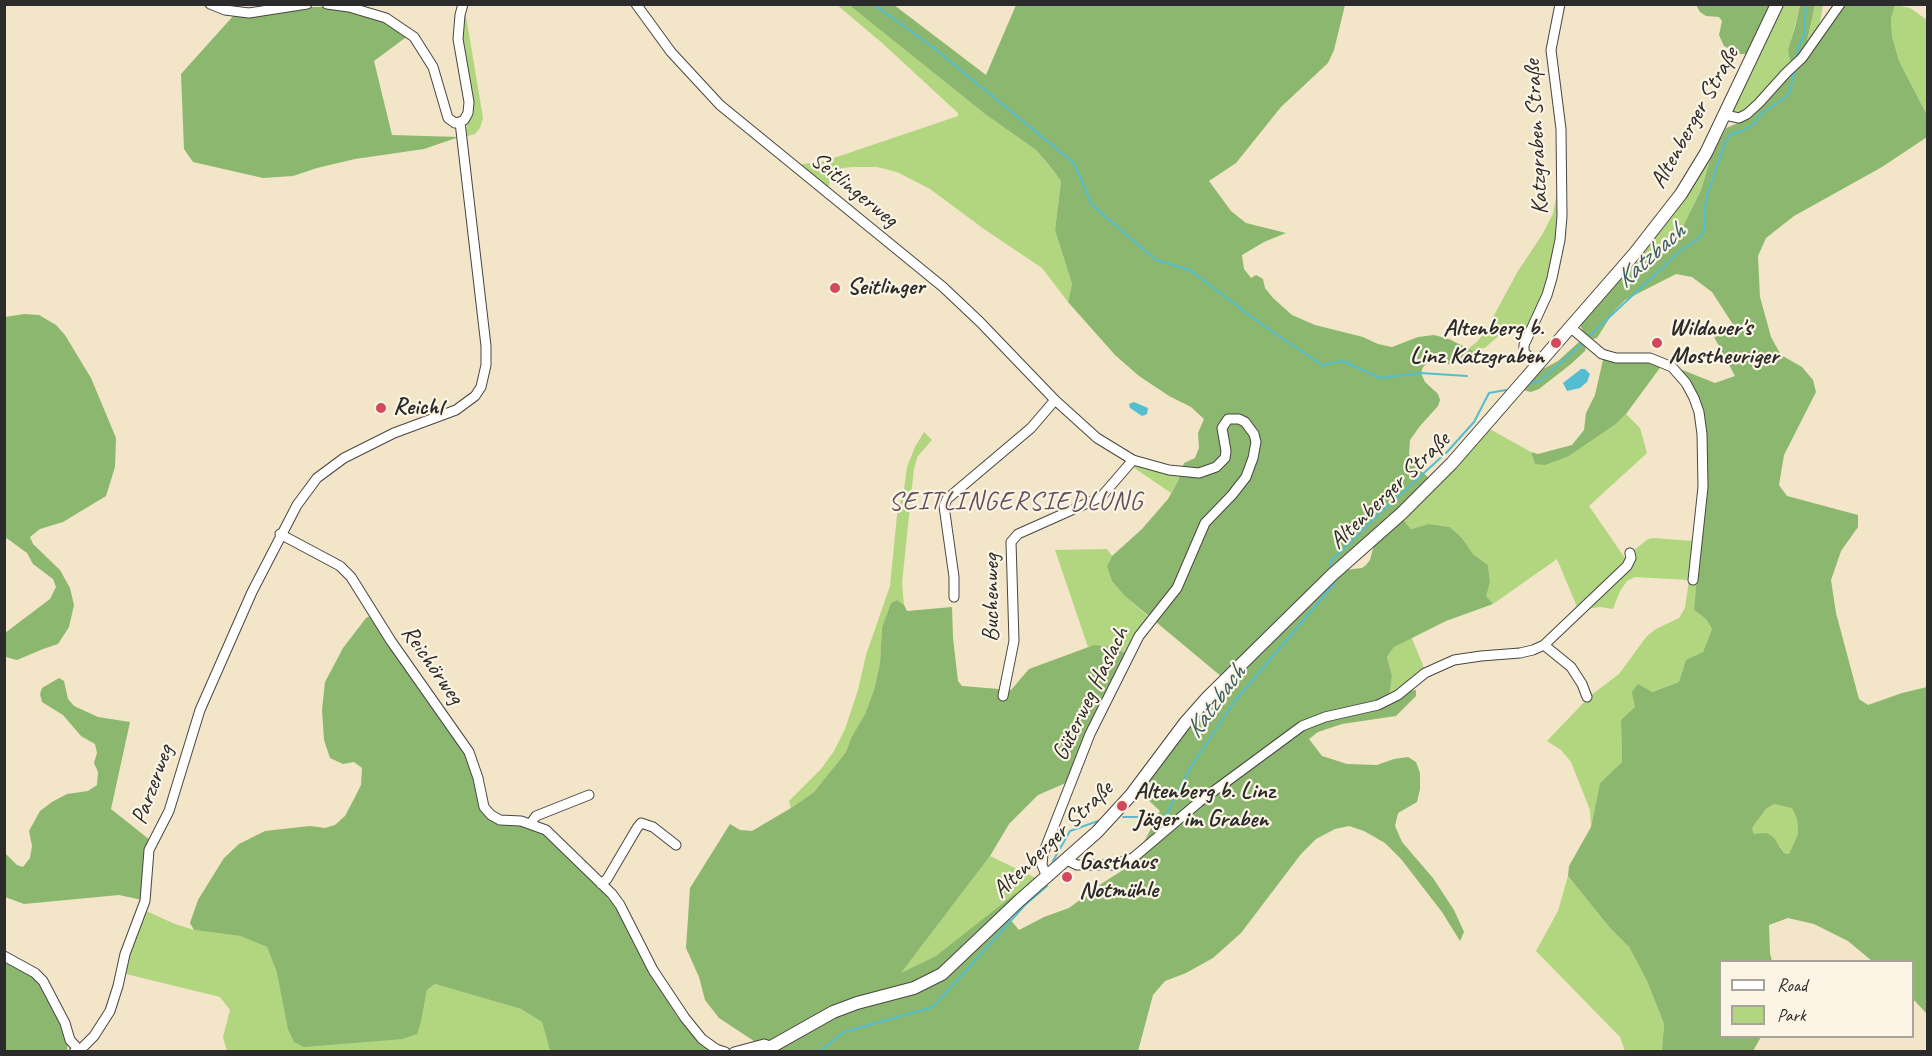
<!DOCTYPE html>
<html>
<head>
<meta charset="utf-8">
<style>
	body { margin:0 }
	#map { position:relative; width:1932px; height:1056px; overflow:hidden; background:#f2e5c8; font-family:Caveat,sans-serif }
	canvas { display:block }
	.frame { position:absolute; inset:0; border:6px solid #2b2b2b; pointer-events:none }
	.legend { position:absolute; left:1719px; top:960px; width:195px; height:78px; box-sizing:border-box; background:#fcf5e5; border:2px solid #a8a49b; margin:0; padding:8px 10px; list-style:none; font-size:18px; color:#2b2b2b }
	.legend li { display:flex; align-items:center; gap:12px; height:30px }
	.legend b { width:30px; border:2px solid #a8a49b }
</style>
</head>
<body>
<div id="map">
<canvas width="1932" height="1056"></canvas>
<div class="frame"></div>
<ul class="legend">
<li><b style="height:8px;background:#fff"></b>Road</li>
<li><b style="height:16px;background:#b1d67f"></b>Park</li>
</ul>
</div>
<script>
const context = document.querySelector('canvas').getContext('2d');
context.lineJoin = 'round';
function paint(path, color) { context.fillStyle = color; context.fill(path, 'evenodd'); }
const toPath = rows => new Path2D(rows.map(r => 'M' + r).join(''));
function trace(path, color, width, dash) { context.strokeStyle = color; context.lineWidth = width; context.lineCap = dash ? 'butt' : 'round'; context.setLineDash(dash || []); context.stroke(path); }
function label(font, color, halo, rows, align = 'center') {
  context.font = font + ' Caveat,sans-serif'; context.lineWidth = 4.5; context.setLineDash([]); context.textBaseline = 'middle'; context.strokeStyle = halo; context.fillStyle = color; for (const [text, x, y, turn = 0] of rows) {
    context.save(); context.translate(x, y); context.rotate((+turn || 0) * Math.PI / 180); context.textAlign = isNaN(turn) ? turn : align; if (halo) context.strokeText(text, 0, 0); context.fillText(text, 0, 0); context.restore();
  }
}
const green = toPath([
	[837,5,849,5,985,114,1036,150,1049,165,1061,181,1055,230,1072,284,1068,302,1042,268,984,229,930,189,897,172,877,167,851,167,837,169,831,174,828,190,796,165,825,161,958,116,958,113,881,42],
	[1782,5,1800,5,1791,40,1791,65,1742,114,1732,113],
	[1815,5,1823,5,1820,22,1815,35,1806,46],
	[1895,5,1910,8,1927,20,1927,115,1899,61,1892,36,1891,18],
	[465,10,483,118,480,128,475,134,464,137,469,119,461,42],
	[1711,157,1701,190,1683,226,1662,246,1626,269,1662,229,1685,198],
	[1558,188,1560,205,1556,246,1545,291,1526,328,1515,326,1504,331,1486,347,1475,352,1468,349,1478,341,1487,328,1518,271,1542,235,1553,214],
	[1626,414,1640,428,1647,453,1589,506,1627,561,1578,609,1557,559,1493,604,1485,596,1490,582,1488,565,1473,554,1462,538,1450,527,1429,524,1411,529,1402,518,1488,428,1531,452,1535,464,1569,456,1616,424],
	[924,432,932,440,918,456,914,468,902,583,904,605,897,600,891,603,882,627,880,663,874,690,865,714,851,738,846,752,814,792,791,808,789,801,821,769,834,751,845,729,858,690,866,655,890,586,898,505,903,497,907,467,915,447],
	[1135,465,1179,476,1177,483,1171,493,1133,467],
	[1653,538,1693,541,1697,580,1694,610,1706,619,1712,629,1703,652,1686,661,1679,682,1651,692,1621,721,1622,762,1600,783,1591,827,1590,810,1571,762,1561,750,1547,741,1590,696,1619,674,1647,636,1656,629,1679,618,1685,608,1689,580,1635,577,1627,581,1620,591,1613,609,1600,607,1586,609,1629,568,1632,552,1648,539],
	[1107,549,1112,556,1107,566,1126,597,1150,618,1126,653,1107,646,1095,645,1088,647,1055,550],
	[1411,636,1424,668,1398,691,1388,694,1392,676,1387,657,1394,647],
	[1774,804,1792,807,1797,819,1798,834,1789,854,1784,853,1780,846,1754,834,1752,828,1766,809],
	[990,856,1038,879,1014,900,936,956,900,974],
	[1568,876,1610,928,1629,947,1647,981,1664,1024,1662,1051,1625,1051,1620,1037,1536,951,1558,911],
	[144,910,175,924,194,930,240,936,267,947,277,973,403,1039,416,1034,421,1022,427,990,435,984,521,1009,542,1022,550,1051,227,1051,223,1037,230,1010,220,997,122,973]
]);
const forest = toPath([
	[849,5,894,5,986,75,1016,5,1345,5,1334,50,1328,63,1281,107,1236,163,1209,181,1231,211,1246,223,1286,233,1264,242,1242,255,1244,269,1251,278,1256,275,1263,279,1265,288,1273,298,1292,315,1315,325,1363,337,1378,344,1392,347,1418,337,1434,335,1449,339,1475,352,1463,361,1451,365,1438,360,1429,362,1423,367,1421,373,1425,382,1438,394,1440,400,1438,406,1420,426,1410,440,1409,454,1413,464,1430,479,1222,677,1126,597,1112,581,1107,566,1112,556,1142,529,1168,499,1177,483,1184,463,1195,458,1199,448,1198,433,1204,419,1191,407,1169,396,1139,376,1115,355,1068,302,1072,284,1055,230,1061,181,1049,165,1036,150,985,114],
	[1696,5,1696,4,1772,5,1749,54,1739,54,1724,46,1719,35,1722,21,1719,17,1706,16,1700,12],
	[1800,5,1815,5,1806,46,1791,65,1788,50,1795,27],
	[1843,5,1895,5,1891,18,1892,36,1899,61,1927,115,1927,137,1882,167,1794,216,1766,238,1758,256,1760,297,1771,337,1781,355,1802,367,1813,380,1816,392,1784,455,1779,485,1787,496,1858,515,1858,527,1841,551,1831,580,1836,613,1859,699,1868,705,1902,693,1927,687,1927,1014,1913,999,1912,962,1872,961,1848,941,1814,924,1788,918,1769,925,1770,953,1772,961,1720,962,1720,1036,1761,1037,1753,1051,1662,1051,1664,1024,1647,981,1629,947,1610,928,1568,876,1569,866,1591,827,1600,783,1622,762,1621,720,1635,707,1632,692,1638,684,1652,692,1679,682,1686,660,1703,652,1712,629,1706,619,1694,610,1699,553,1703,421,1675,367,1715,383,1735,376,1713,335,1734,326,1712,292,1692,277,1676,274,1625,300,1614,311,1597,338,1593,339,1584,333,1579,323,1626,269,1662,246,1683,226,1701,190,1711,157,1726,128,1745,120],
	[1774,804,1792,808,1797,819,1798,834,1789,854,1784,853,1774,838,1767,833,1754,834,1752,828,1766,809],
	[309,7,332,7,377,17,409,35,374,61,392,135,459,137,424,149,355,159,317,168,293,176,263,178,193,162,184,149,181,74,234,15,243,17],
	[24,314,39,315,56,325,65,335,91,378,116,438,115,467,106,496,63,522,40,529,30,537,33,544,60,570,70,588,74,605,69,627,58,644,43,649,17,660,6,657,5,653,5,633,50,599,56,587,53,579,33,564,27,553,5,537,5,317],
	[1580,341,1586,346,1585,351,1571,364,1539,389,1531,392,1523,390,1541,370,1558,361],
	[1603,360,1648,360,1662,365,1626,414,1616,424,1569,456,1545,465,1535,464,1531,452,1538,454,1572,445,1584,430,1586,413,1595,395],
	[1402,518,1411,529,1429,524,1450,527,1462,538,1473,554,1488,565,1490,582,1486,596,1493,604,1446,621,1394,647,1387,657,1392,676,1389,695,1394,698,1408,691,1416,690,1416,696,1396,716,1342,724,1318,732,1309,739,1322,756,1347,764,1377,765,1394,759,1408,757,1416,762,1420,773,1420,789,1417,802,1398,813,1395,826,1402,842,1433,878,1454,910,1464,932,1460,941,1442,912,1401,859,1385,843,1364,831,1349,826,1335,829,1316,839,1301,854,1241,933,1213,958,1186,973,1165,981,1153,995,1138,1051,769,1052,788,1040,847,1012,944,978,965,961,1009,918,1019,930,1044,917,1069,908,1101,884,1123,870,1145,840,1160,811,1142,794,1154,772,1203,709,1344,570,1362,568,1366,565,1370,560,1374,545],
	[897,600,904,605,907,611,952,607,953,638,958,681,962,686,1011,690,1029,669,1094,645,1107,646,1126,653,1068,782,1038,795,1009,824,990,856,901,973,936,956,1016,893,1014,900,939,970,763,1047,719,1018,705,1000,699,977,686,948,690,888,730,824,740,830,752,831,791,808,814,792,846,752,851,738,865,714,874,690,880,663,882,627,891,603],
	[372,615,467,755,488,816,529,825,542,832,602,890,619,912,648,970,677,1016,690,1031,721,1051,550,1051,542,1022,521,1009,435,984,427,990,421,1022,417,1034,403,1039,304,1047,294,1042,288,1029,277,973,267,947,240,936,194,930,190,923,198,900,224,858,239,844,265,831,310,826,325,828,335,825,345,816,354,799,361,785,362,768,354,762,343,764,330,758,324,740,322,710,325,682,343,648,366,618],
	[59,678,64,681,68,699,74,706,98,717,130,722,111,809,150,840,142,900,119,895,24,904,5,897,4,852,17,865,23,867,30,858,32,846,29,831,40,811,52,802,67,794,88,791,97,785,98,772,94,763,97,753,95,744,81,736,63,715,42,702,40,694,42,688],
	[4,960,38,981,52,1003,68,1043,67,1051,5,1051]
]);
const water = toPath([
	[1581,369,1585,369,1590,374,1587,382,1580,388,1567,391,1563,383],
	[1134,402,1148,408,1147,414,1142,416,1130,408,1129,404]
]);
const stream = toPath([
	[873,4,934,48,1074,163,1092,205,1156,260,1190,270,1264,326,1322,365,1343,361,1380,378,1421,373,1467,376],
	[1797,58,1798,49,1804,35,1806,4],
	[1587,338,1680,251,1698,239,1703,233,1705,224,1704,214,1707,195,1726,141,1731,134,1742,131,1754,124,1761,114,1786,97,1791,90,1792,78,1796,69],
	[1529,384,1540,381,1583,343],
	[1330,570,1331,561,1380,513,1447,452,1474,422,1489,393,1506,390],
	[1123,817,1165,817,1192,765,1234,702,1334,584],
	[1053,861,1070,831,1098,821],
	[818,1052,844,1032,933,1007,1025,905,1047,886]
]);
const minor = toPath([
	[210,4,225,10,249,13,307,4],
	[327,4,349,7,386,18,414,37,433,67,448,118,455,123,460,122],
	[636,4,671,52,720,105,943,287,980,322,1055,400,1097,438,1133,460,1169,470,1199,473,1216,467,1225,458,1226,451,1222,428,1228,419,1239,419,1245,422,1254,434,1256,442,1253,458,1246,477,1232,495,1205,523,1177,588,1139,636,1090,734,1043,854,1042,865,1047,877],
	[1725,115,1739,118,1747,114,1759,103,1786,73,1802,58,1840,4],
	[460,122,464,120,468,113,469,102,458,39,460,15,463,4],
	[1570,327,1602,354,1616,358,1650,358,1672,367,1686,383,1694,398,1699,412,1702,434,1703,487,1693,580],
	[1537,365,1524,352,1524,345,1547,295,1552,278,1560,240,1562,216,1561,129,1551,50,1560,4],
	[280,534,340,566,351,577,391,641,469,752,478,778,484,807,491,815,500,820,521,821,546,830,612,894,620,905,653,970,685,1018,702,1039,716,1049,725,1052],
	[954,597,954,577,944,506,947,499,1031,428,1055,400],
	[1544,645,1627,566,1631,558,1630,553],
	[1003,696,1014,641,1011,542,1018,534,1101,497,1133,460],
	[531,823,536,816,589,795],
	[1067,860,1077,865,1112,865,1133,858,1199,802,1302,726,1325,717,1378,705,1398,695,1425,673,1454,660,1481,656,1520,653,1533,650,1544,645,1571,667,1582,684,1587,697],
	[601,884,607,879,637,828,641,823,653,827,676,845],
	[4,956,35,973,43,981,65,1023,70,1040,81,1052],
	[74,1052,80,1050,94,1036,110,1011,118,986,125,954,145,901,149,850,169,811,200,710,252,592,297,505,317,478,344,458,394,433,456,410,475,396,481,387,486,365,486,346,460,122],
	[734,1052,764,1044,770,1046]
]);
const tertiary = toPath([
	[762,1052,833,1012,857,1003,914,988,942,974,1020,900,1097,832,1131,795,1185,723,1208,697,1332,575,1402,513,1452,463,1635,253,1681,194,1706,153,1777,4]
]);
const markers = [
	[835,288,6,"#d1495b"],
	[1556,343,6,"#d1495b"],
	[1657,343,6,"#d1495b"],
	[381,408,6,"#d1495b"],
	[1122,806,6,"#d1495b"],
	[1067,877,6,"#d1495b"]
];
const streetNames = [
	["Altenberger Straße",1695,118,-61],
	["Katzgraben Straße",1537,137,-93],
	["Seitlingerweg",854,190,39],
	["Altenberger Straße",1390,491,-44],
	["Buchenweg",992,598,-90],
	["Reichörweg",432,665,55],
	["Güterweg Haslach",1091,694,-64],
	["Parzerweg",153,785,-70],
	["Altenberger Straße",1053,840,-44]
];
const poiNames = [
	["Seitlinger",847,288],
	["Altenberg b.",1544,329,"right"],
	["Linz Katzgraben",1544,357,"right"],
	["Wildauer's",1669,329],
	["Mostheuriger",1669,357],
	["Reichl",393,408],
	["Altenberg b. Linz",1134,792],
	["Jäger im Graben",1134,820],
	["Gasthaus",1079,863],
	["Notmühle",1079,891]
];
const waterNames = [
	["Katzbach",1651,256,-42],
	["Katzbach",1216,702,-54]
];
const neighbourhoodNames = [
	["SEITLINGERSIEDLUNG",1016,502]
];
paint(green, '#b1d67f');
paint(forest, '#8cb76e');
paint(water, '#54bdd1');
trace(stream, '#54bdd1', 2);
trace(minor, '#494743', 11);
trace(tertiary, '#494743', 14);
trace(minor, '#fff', 9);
trace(tertiary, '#fff', 12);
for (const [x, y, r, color] of markers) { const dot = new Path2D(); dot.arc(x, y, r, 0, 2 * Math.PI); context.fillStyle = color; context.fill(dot); trace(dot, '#fcf5e5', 2); }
label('24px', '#2b2b2b', '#fcf5e5', streetNames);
label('bold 24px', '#2b2b2b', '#fcf5e5', poiNames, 'left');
label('italic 26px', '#395e65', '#fcf5e5', waterNames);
context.letterSpacing = '1.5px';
label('26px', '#63505e', '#fcf5e5', neighbourhoodNames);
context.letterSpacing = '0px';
</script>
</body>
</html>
